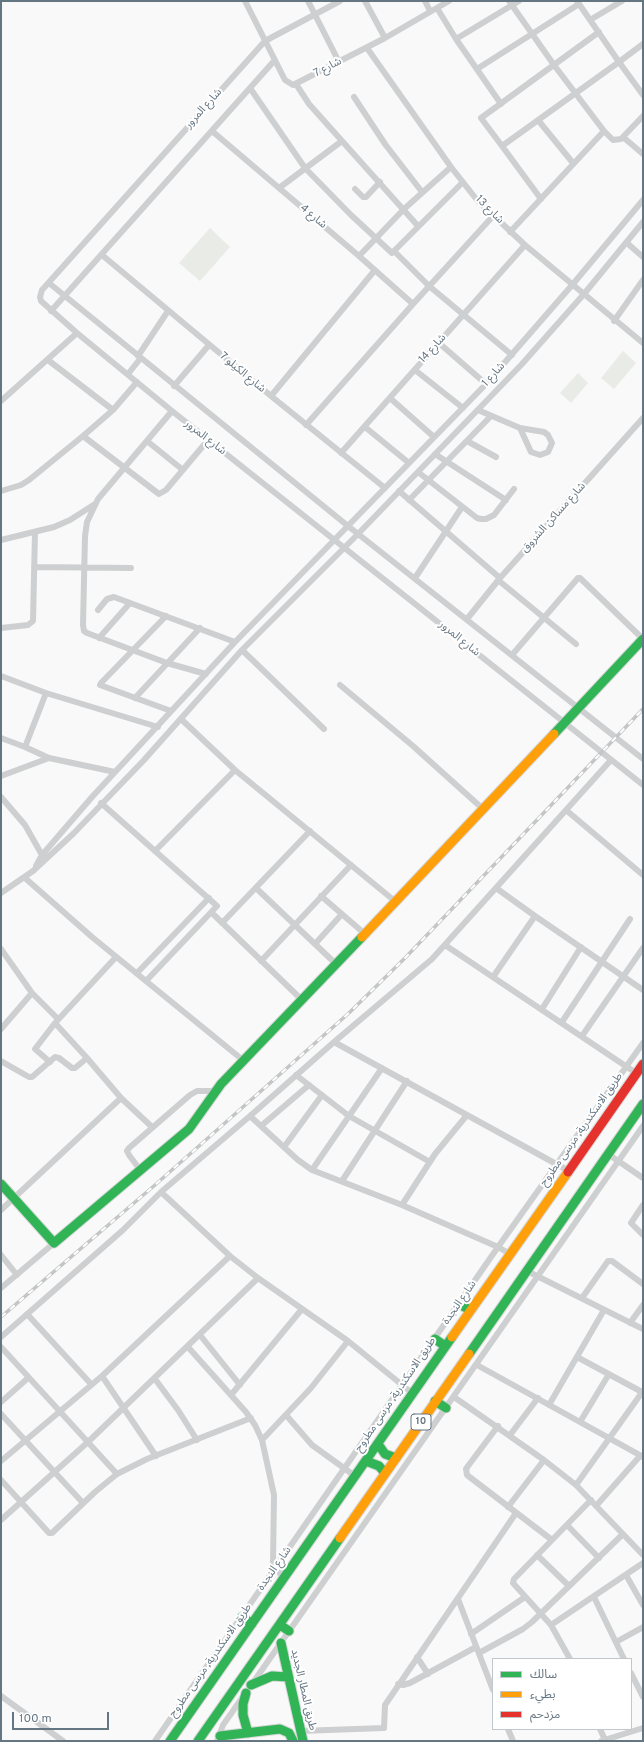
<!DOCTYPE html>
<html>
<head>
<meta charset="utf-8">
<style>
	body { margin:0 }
	#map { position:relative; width:644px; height:1742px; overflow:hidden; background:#f9f9f9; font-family:Overpass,"Noto Sans Arabic",sans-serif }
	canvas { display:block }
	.frame { position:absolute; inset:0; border:2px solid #657683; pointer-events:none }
	.legend { position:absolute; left:492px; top:1658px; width:140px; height:72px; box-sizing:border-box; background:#fff; border:1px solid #c1c8cd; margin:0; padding:5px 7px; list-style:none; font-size:12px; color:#657683 }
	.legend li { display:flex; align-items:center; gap:8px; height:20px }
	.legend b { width:20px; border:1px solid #c1c8cd }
	.scale { position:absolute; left:12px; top:1712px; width:97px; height:18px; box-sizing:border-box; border:2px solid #657683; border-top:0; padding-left:5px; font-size:12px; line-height:14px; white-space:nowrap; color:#657683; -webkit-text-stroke:3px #fff; paint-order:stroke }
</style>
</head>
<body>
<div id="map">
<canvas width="644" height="1742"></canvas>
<div class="frame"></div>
<ul class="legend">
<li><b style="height:5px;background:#30b455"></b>سالك</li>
<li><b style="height:5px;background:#ff9f0a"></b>بطيء</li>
<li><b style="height:5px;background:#e5322d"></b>مزدحم</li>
</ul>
<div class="scale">100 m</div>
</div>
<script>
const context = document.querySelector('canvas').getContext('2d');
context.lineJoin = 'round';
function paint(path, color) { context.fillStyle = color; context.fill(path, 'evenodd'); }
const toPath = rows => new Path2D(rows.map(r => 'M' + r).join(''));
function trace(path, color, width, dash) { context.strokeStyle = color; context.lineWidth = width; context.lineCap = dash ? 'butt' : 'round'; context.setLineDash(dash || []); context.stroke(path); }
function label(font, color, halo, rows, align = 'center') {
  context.font = font + ' Overpass,"Noto Sans Arabic",sans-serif'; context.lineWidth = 4; context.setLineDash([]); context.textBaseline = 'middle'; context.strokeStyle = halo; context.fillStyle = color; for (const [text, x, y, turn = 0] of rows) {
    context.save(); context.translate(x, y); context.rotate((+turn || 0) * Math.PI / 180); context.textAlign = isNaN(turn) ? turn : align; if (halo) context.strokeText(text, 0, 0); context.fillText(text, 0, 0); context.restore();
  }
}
const green = toPath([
	[210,228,230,247,200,281,179,263],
	[623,351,636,363,614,389,601,378],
	[578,373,588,383,571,403,560,393]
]);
const street = toPath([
	[245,1,285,80,293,85,385,38,449,1],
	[308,1,339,62],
	[340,1,265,41,42,290,40,297,41,301,77,333,172,411,643,785],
	[365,1,385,38],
	[425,1,430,11],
	[509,1,554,65,604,131,613,140,621,139,643,116],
	[577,1,619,62,643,44],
	[437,8,456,39,501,104],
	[590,20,622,1],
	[456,39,519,1],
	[367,48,451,167,477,200,525,245,643,343],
	[477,69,579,4],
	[296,84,309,104,418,226],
	[250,88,305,168,351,215,392,253,463,182],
	[354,97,385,144,422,192],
	[538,120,573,163],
	[212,131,359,256,413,304],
	[623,137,643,154],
	[502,146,481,118,599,32],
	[279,188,342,141],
	[355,189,363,197,366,197,380,182],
	[541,199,502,146,619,62,643,95],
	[510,232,604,131],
	[627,243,643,257],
	[394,251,429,286,512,355],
	[102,255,271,396,385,488],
	[359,256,404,209,451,167],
	[49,283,348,526,643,759],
	[51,311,274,61],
	[614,321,643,280],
	[439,343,486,384],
	[138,356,168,311],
	[48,360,113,410,137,382],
	[415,370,463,408],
	[128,374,140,359],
	[174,386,209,345],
	[271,396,375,270],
	[390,398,434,437],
	[1,401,77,333],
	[478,410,520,428],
	[172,411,98,499,87,522,85,536,83,625,84,631,87,633,167,663,206,674],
	[306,425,413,304,493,216],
	[365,427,409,463],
	[520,428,544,432,548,435,552,443,548,452,540,455,531,452,520,428],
	[83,436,159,494,166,490,208,440],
	[147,441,183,470],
	[467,441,496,457],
	[341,453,525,245],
	[435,454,506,500],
	[418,472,477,518,481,519,486,519,494,515,514,489],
	[1,491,21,485,29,480,83,436,113,410],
	[399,491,500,578],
	[409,500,491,416],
	[1,540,54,527,70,520,95,504],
	[34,567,131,568],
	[415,578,462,507],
	[498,580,576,644],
	[98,610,107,599,114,597,235,642],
	[166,616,101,683,100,685,171,711],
	[467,619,500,578,643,418],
	[1,628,28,625,33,621,35,532],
	[99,638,130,603],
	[242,650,324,729],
	[512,655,578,578,580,578,643,639],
	[1,676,46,693,158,727],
	[340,685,413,746,483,809],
	[135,698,200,628],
	[181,719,235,770,396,902],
	[1,738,25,747,46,693],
	[25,747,49,758],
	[1,776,49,758,115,772],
	[1,797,25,825,42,855],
	[101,803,217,906,146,981],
	[566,810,643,875],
	[155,851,235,770],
	[36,866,42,855,92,797,235,642,486,384,573,284,643,200],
	[25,878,92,937,244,1061],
	[256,888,336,964],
	[496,888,535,916,643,990],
	[1,893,33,871,74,833,144,760,242,650,358,534,522,364,584,294,643,222],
	[321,896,365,934],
	[212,913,302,1000],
	[222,923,310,831],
	[315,944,342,914],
	[445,945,636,1073],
	[1,949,32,993,1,1029],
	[116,957,55,1023,87,1058,121,1098,152,1127],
	[261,961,351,865],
	[137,973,209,898],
	[493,977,535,916],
	[32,993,58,1019],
	[542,1009,581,947],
	[562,1022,630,919],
	[582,1036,643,948],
	[334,1042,569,1171],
	[1,1061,29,1077,32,1077,55,1057,59,1058,72,1068,75,1068,87,1058],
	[50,1062,35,1049,55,1023],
	[296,1075,349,1116,430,1162],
	[250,1116,298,1160,312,1170,402,1205,498,1247,510,1254],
	[261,1126,309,1085],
	[284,1147,322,1095],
	[608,1154,643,1178],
	[312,1170,382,1068],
	[141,1171,129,1155,127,1151,129,1148,190,1095,197,1091,215,1091],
	[342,1181,407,1081],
	[161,1192,230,1256,258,1278,348,1341,412,1393],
	[402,1205,435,1154,467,1115],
	[643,1205,631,1223,643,1235],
	[1,1210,121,1098],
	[1,1255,17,1275],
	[527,1271,643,1329],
	[1,1288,54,1243],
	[582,1298,608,1261,612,1261,643,1284],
	[27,1314,91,1384],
	[630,1323,643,1305],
	[200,1335,240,1385],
	[1,1337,123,1230,161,1192,250,1116,334,1042,432,959,611,760],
	[1,1347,117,1474],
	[188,1347,246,1412,255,1425,262,1440,274,1495,273,1563,283,1578],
	[577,1357,642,1392],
	[477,1365,643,1457],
	[102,1376,156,1456],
	[155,1379,178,1410,197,1440],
	[231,1395,302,1309],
	[454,1397,544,1460,576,1485,643,1555],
	[1,1402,28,1378],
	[549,1405,604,1310],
	[1,1414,83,1503],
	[286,1415,312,1445,355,1476],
	[580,1422,609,1374],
	[498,1426,468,1466,466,1469,467,1475,552,1540],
	[510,1435,538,1398],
	[262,1440,311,1388,348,1341],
	[1,1461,102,1376,230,1256],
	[1,1480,49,1533,52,1533,95,1492,117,1474,147,1459,251,1418],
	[576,1485,643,1391],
	[596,1506,640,1456],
	[508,1507,544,1460],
	[1,1520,88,1442,258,1278],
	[567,1525,599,1558],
	[537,1555,569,1586],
	[626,1575,643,1605],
	[594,1597,624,1659],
	[458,1599,493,1690],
	[551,1625,643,1563],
	[471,1634,525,1597],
	[616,1642,643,1627],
	[479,1653,523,1629,532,1622,623,1534],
	[417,1657,428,1674],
	[570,1659,551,1625,513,1583,514,1579,591,1500],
	[631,1673,643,1697],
	[252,1684,643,1126],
	[398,1684,403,1685,410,1683,476,1647],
	[1,1696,63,1741],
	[508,1729,513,1741],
	[600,1729,605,1740],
	[300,1731,384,1728,385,1705,516,1513],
	[155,1741,498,1247,643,1043],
	[217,1741,223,1725,242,1698],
	[601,1741,643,1728]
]);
const fast = toPath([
	[554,734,643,639],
	[1,1184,54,1243,189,1129,221,1084,362,937],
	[459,1304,470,1310],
	[435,1339,445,1346],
	[469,1354,643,1104],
	[435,1401,446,1408],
	[378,1444,385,1454,396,1458],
	[366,1461,379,1466,385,1473],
	[242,1617,252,1624],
	[280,1625,289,1631],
	[281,1643,303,1741],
	[251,1685,272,1676,288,1677],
	[246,1693,243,1704,243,1715,248,1733],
	[220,1736,280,1729,289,1733,293,1741],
	[170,1741,452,1337],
	[198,1741,340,1538]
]);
const slow = toPath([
	[362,937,554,734],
	[452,1337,568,1172],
	[340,1538,469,1354]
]);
const jam = toPath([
	[568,1172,643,1064]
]);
const rail = toPath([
	[1,1317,155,1185,349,1013,405,958,643,709]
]);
const shields = [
	[421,1422,20]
];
const shieldNames = [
	["10",421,1422]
];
const streetNames = [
	["شارع 7",328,68,-27],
	["شارع المرور",204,109,-48],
	["شارع 13",489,210,45],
	["شارع 4",313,217,40],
	["شارع 14",433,349,-48],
	["شارع الكيلو 7",242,373,40],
	["شارع 1",494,375,-48],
	["شارع المرور",205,438,38],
	["شارع مساكن الشروق",554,518,-48],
	["شارع المرور",459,639,39],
	["طريق الاسكندرية, مرسى مطروح",582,1130,-55],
	["شارع النجدة",460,1303,-55],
	["طريق الاسكندرية, مرسى مطروح",396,1395,-56],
	["شارع النجدة",275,1569,-55],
	["طريق الاسكندرية, مرسى مطروح",211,1661,-55],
	["طريق المطار الجديد",303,1690,77]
];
paint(green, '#e8ebe6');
trace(fast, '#d5d6d7', 11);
trace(slow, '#d5d6d7', 11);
trace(jam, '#d5d6d7', 11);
trace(street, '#cecfd0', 6);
trace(fast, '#30b455', 9);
trace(slow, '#ff9f0a', 9);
trace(jam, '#e5322d', 9);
trace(rail, '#c3c5c6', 3.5);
trace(rail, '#fff', 2, [6]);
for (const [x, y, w] of shields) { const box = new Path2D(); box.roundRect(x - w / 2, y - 8, w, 16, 3); context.fillStyle = '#fff'; context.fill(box); trace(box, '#657683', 1); }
label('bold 10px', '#657683', null, shieldNames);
label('11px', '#657683', '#fff', streetNames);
</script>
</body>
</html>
